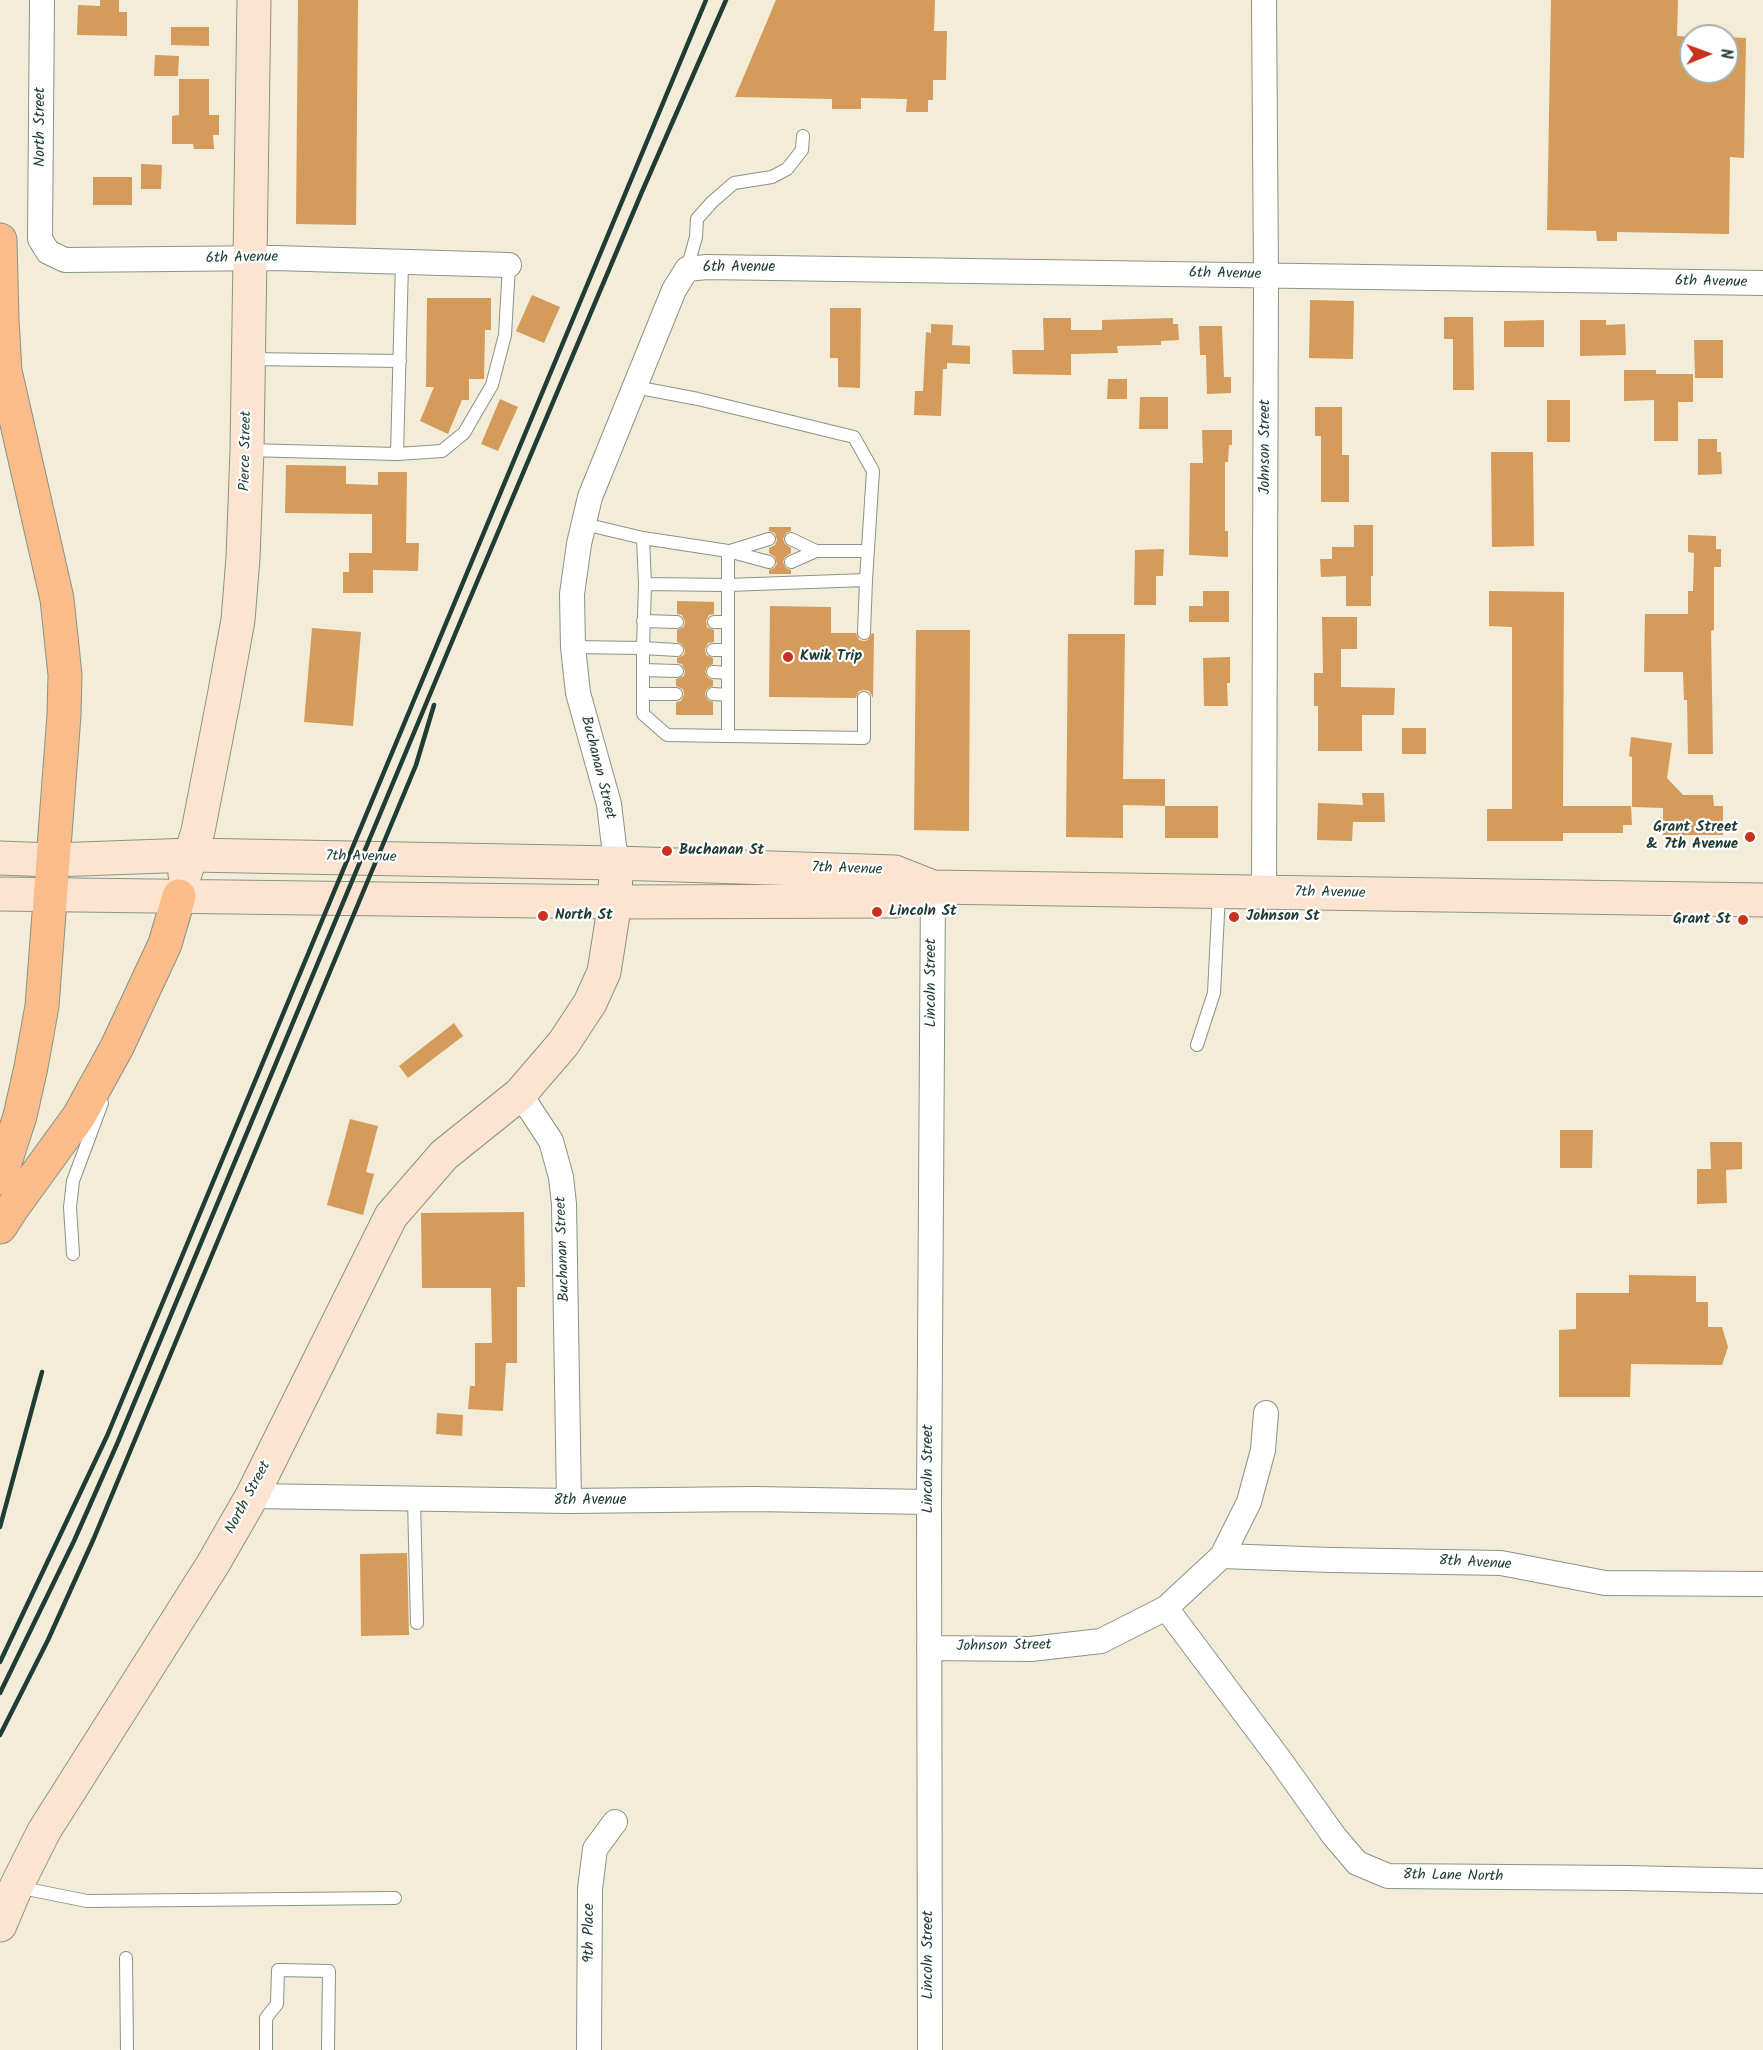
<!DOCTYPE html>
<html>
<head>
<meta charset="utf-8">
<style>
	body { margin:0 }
	#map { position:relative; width:1763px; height:2050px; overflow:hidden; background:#f3ecd8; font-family:Kalam,sans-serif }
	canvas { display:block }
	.north { position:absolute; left:1679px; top:24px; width:60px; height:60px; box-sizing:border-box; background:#fff; border:2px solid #a5b1ae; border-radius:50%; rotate:89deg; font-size:16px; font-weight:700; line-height:24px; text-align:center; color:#1f3d34 }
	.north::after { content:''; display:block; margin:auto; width:21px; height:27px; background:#c8321e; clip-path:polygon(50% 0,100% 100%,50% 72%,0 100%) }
</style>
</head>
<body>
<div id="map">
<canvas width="1763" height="2050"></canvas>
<div class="north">N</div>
</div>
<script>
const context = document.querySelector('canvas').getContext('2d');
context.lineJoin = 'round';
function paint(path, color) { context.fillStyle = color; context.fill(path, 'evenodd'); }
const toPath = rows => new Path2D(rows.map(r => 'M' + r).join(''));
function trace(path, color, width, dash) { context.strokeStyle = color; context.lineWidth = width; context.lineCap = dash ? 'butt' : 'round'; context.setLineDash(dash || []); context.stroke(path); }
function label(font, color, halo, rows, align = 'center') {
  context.font = font + ' Kalam,sans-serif'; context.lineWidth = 4.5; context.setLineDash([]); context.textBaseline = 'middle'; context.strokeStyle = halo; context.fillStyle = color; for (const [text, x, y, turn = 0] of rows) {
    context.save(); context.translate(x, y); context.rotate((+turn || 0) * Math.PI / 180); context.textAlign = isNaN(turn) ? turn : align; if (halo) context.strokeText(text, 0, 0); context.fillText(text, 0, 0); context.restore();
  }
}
const building = toPath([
	[100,0,119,0,119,12,127,12,127,36,77,35,78,5,100,6],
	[298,0,358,0,356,225,296,224],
	[776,0,935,0,934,31,947,31,946,80,933,80,933,100,928,100,928,112,906,112,907,99,861,98,861,109,832,109,832,99,735,97],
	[1551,0,1678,0,1677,36,1691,37,1691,72,1727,72,1727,37,1746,38,1744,158,1730,157,1729,234,1617,232,1617,241,1597,241,1596,231,1547,230],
	[171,27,209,27,209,46,171,45],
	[155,55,179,56,178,76,154,76],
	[179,79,209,79,209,115,219,115,219,135,213,135,214,149,194,149,193,144,172,144,172,116,179,115],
	[141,164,162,165,161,189,141,189],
	[93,177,132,177,132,205,93,205],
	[532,295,560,307,544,343,516,331],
	[427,298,491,298,491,330,485,330,484,379,469,379,469,400,462,400,448,434,420,421,434,387,426,387],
	[1310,300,1354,301,1353,359,1309,358],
	[830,308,861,308,860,388,838,387,838,358,830,358],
	[1444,317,1473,317,1474,390,1453,390,1453,339,1444,339],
	[1043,318,1071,318,1071,330,1102,330,1102,320,1173,318,1173,324,1178,324,1179,340,1161,341,1161,345,1117,346,1118,353,1071,354,1071,375,1013,374,1012,350,1044,350],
	[1544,320,1544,347,1504,347,1504,321],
	[1580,320,1606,320,1606,325,1625,324,1626,355,1580,356],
	[931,324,953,325,952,345,970,346,970,364,947,363,947,369,943,369,941,416,914,415,915,391,923,391,926,332,931,333],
	[1199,326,1222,326,1224,377,1231,377,1231,393,1207,394,1206,355,1200,355],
	[1694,340,1723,340,1723,378,1695,378],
	[1624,370,1656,370,1656,374,1693,374,1693,402,1678,402,1678,441,1654,441,1654,400,1624,401],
	[1108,379,1127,379,1127,399,1107,399],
	[1140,397,1168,397,1168,429,1139,429],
	[500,399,518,407,498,451,481,444],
	[1547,400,1570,400,1570,442,1547,442],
	[1315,407,1342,407,1342,455,1349,455,1349,502,1321,502,1321,436,1315,436],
	[1202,430,1232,430,1232,445,1229,445,1228,462,1225,462,1225,531,1228,531,1228,557,1189,555,1190,463,1203,463],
	[1698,439,1717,439,1717,452,1721,452,1722,474,1698,475],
	[1491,452,1533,452,1534,546,1492,547],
	[286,465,346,466,346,484,378,485,378,472,407,472,406,543,419,543,418,571,373,570,373,593,343,593,343,572,349,572,349,553,372,553,372,514,285,513],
	[1354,525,1373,525,1373,576,1371,576,1371,606,1346,606,1346,576,1321,577,1320,559,1332,559,1332,547,1354,547],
	[769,527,791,527,791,531,786,533,783,539,785,544,791,548,791,553,785,557,783,562,786,568,791,570,791,574,769,574,769,570,774,568,777,564,775,557,769,553,769,548,775,545,777,540,775,533,769,531],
	[1688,535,1716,536,1716,549,1721,549,1721,567,1714,567,1714,630,1711,631,1713,754,1688,754,1687,700,1684,700,1683,672,1644,672,1645,614,1688,614,1688,591,1693,591,1694,553,1688,552],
	[1164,549,1163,576,1156,576,1156,605,1134,605,1135,550],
	[1203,591,1229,591,1229,622,1189,622,1189,606,1203,606],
	[1489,591,1564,592,1563,806,1631,806,1632,825,1623,825,1623,833,1563,833,1563,841,1487,841,1487,809,1512,809,1512,627,1489,626],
	[677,601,714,602,714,614,709,615,706,621,707,627,714,630,714,642,708,643,705,649,706,655,713,658,713,664,707,667,705,672,708,678,713,680,713,686,707,689,705,694,708,700,713,702,713,715,676,715,676,702,681,701,684,695,683,689,676,686,676,679,684,676,685,671,682,664,677,663,677,658,684,655,685,650,682,644,677,642,677,630,684,627,685,622,682,615,677,614],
	[770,606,831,607,831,633,856,633,859,640,864,641,868,640,872,633,874,634,873,698,869,691,865,690,859,691,856,698,769,697],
	[1322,617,1357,617,1357,649,1341,649,1341,687,1395,688,1394,715,1362,715,1362,751,1318,751,1318,706,1314,706,1314,673,1323,673],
	[312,628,361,632,353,726,304,722],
	[916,630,970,630,969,831,914,830],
	[1068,634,1125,634,1123,779,1165,779,1165,806,1123,805,1123,838,1066,837],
	[1230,657,1230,683,1227,683,1228,706,1204,706,1203,658],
	[1402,728,1426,728,1426,754,1402,754],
	[1631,737,1672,743,1667,778,1683,795,1713,795,1714,806,1723,806,1723,835,1663,835,1663,808,1632,807,1632,757,1629,756],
	[1362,793,1384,793,1385,822,1353,822,1352,841,1317,840,1318,803,1363,805],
	[1165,806,1218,806,1218,838,1165,838],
	[454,1023,463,1036,408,1078,399,1066],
	[350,1119,378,1126,366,1172,374,1174,363,1215,327,1205],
	[1560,1130,1593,1130,1592,1168,1560,1168],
	[1710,1142,1742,1142,1742,1169,1726,1170,1727,1203,1697,1204,1697,1169,1711,1169],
	[524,1212,525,1287,517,1287,517,1363,506,1363,503,1411,468,1409,470,1386,475,1386,475,1343,492,1343,491,1288,422,1288,421,1213],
	[1629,1275,1696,1276,1696,1302,1708,1302,1708,1327,1722,1327,1728,1347,1722,1365,1631,1364,1630,1397,1559,1397,1559,1330,1576,1329,1576,1293,1629,1293],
	[437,1413,463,1415,462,1436,436,1434],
	[407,1553,409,1635,361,1636,360,1554]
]);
const lane = toPath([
	[687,269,696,237,697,219,712,202,734,183,772,177,787,169,802,150,803,136],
	[249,359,400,361],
	[635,387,698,399,854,437,873,471,866,580,728,585,645,584],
	[247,450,397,454,402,263],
	[397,454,442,451,464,433,492,385,505,335,509,265],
	[643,538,728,551,769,562],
	[791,539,816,551],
	[730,551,769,539],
	[791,562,816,551,868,551],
	[643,621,677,622],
	[714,622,728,622],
	[864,633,866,580],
	[573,647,643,648,645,584,643,538,584,524],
	[677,650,643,648,643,714,667,735,728,736,728,551],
	[713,650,728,650],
	[643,670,677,671],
	[713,672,728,673],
	[643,694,676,694],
	[713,694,728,695],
	[728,736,864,738,864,698],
	[1197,1045,1214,993,1219,894],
	[73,1254,70,1207,73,1181,102,1103],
	[414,1500,417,1623],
	[17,1887,87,1901,395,1898],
	[126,1958,127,2050],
	[266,2050,266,2018,277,2004,278,1970,329,1971,328,2050]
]);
const street = toPath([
	[42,0,40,239,48,252,65,260,275,258,509,265],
	[616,863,609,804,578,693,573,647,572,594,579,544,590,497,674,290,687,269,707,267,1763,283],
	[1264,894,1266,276,1264,0],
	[520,1094,551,1141,561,1177,564,1204,569,1501],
	[252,1496,569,1501,754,1499,929,1502],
	[1222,1556,1331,1560,1501,1563,1605,1583,1763,1584],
	[1166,1608,1280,1760,1334,1836,1357,1863,1388,1876,1625,1878,1763,1881],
	[929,1648,1031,1649,1101,1641,1166,1608,1222,1556,1249,1502,1263,1450,1266,1413],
	[589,2050,590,1889,595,1849,615,1822],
	[930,2050,929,1502,933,887]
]);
const secondary = toPath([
	[0,858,53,860,191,855,616,863,895,872,933,887,1763,900],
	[185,874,198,831,224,697,238,620,243,558,247,450,254,0],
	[0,894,615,902,896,901,933,887],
	[0,1925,16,1887,44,1831,213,1564,252,1496,391,1216,444,1155,520,1094,563,1044,590,1003,604,972,615,902,616,863]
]);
const highway = toPath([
	[0,240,2,320,5,371,57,599,65,675,64,715,42,1006,31,1067,20,1116,0,1178],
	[0,1227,13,1207,79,1116,117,1047,165,944,179,896]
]);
const rail = toPath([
	[0,1527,42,1372],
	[0,1662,107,1436,706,0],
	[0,1693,74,1541,117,1444,466,608,641,194,726,0],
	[0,1735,48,1640,94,1538,416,765,434,705]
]);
const markers = [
	[788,657,6,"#c8321e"],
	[1750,837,6,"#c8321e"],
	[667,851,6,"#c8321e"],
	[877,912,6,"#c8321e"],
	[543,916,6,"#c8321e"],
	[1234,917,6,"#c8321e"],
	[1743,920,6,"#c8321e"]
];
const streetNames = [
	["North Street",41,127,-90],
	["6th Avenue",242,259,-1],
	["6th Avenue",739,268],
	["6th Avenue",1225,275,1],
	["6th Avenue",1711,283,1],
	["Johnson Street",1266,447,-90],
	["Pierce Street",247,451,-89],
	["Buchanan Street",597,768,76],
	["7th Avenue",361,858,1],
	["7th Avenue",847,870,2],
	["7th Avenue",1330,894,1],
	["Lincoln Street",932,983,-90],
	["Buchanan Street",564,1249,-92],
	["Lincoln Street",929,1469,-90],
	["North Street",249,1498,-62],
	["8th Avenue",590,1501],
	["8th Avenue",1475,1564,3],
	["Johnson Street",1004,1647,-1],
	["8th Lane North",1453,1877,1],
	["9th Place",590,1933,-90],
	["Lincoln Street",929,1955,-90]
];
const poiNames = [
	["Kwik Trip",800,657],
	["Grant Street",1738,828,"right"],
	["& 7th Avenue",1738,845,"right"],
	["Buchanan St",679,851],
	["Lincoln St",889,912],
	["North St",555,916],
	["Johnson St",1246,917],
	["Grant St",1731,920,"right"]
];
paint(building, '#d49b5a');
trace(lane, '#899486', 14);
trace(street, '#899486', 26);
trace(secondary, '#899486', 35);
trace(highway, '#899486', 35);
trace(lane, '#fff', 12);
trace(street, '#fff', 24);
trace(secondary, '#fde4d1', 33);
trace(highway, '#fabc8b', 33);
trace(rail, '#1f3d34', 4.5);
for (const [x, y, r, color] of markers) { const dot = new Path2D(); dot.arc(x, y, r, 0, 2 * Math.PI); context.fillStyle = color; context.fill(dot); trace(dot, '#fff', 2); }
label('15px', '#1f3d34', '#fff', streetNames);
label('bold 15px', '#1f3d34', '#fff', poiNames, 'left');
</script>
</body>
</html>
